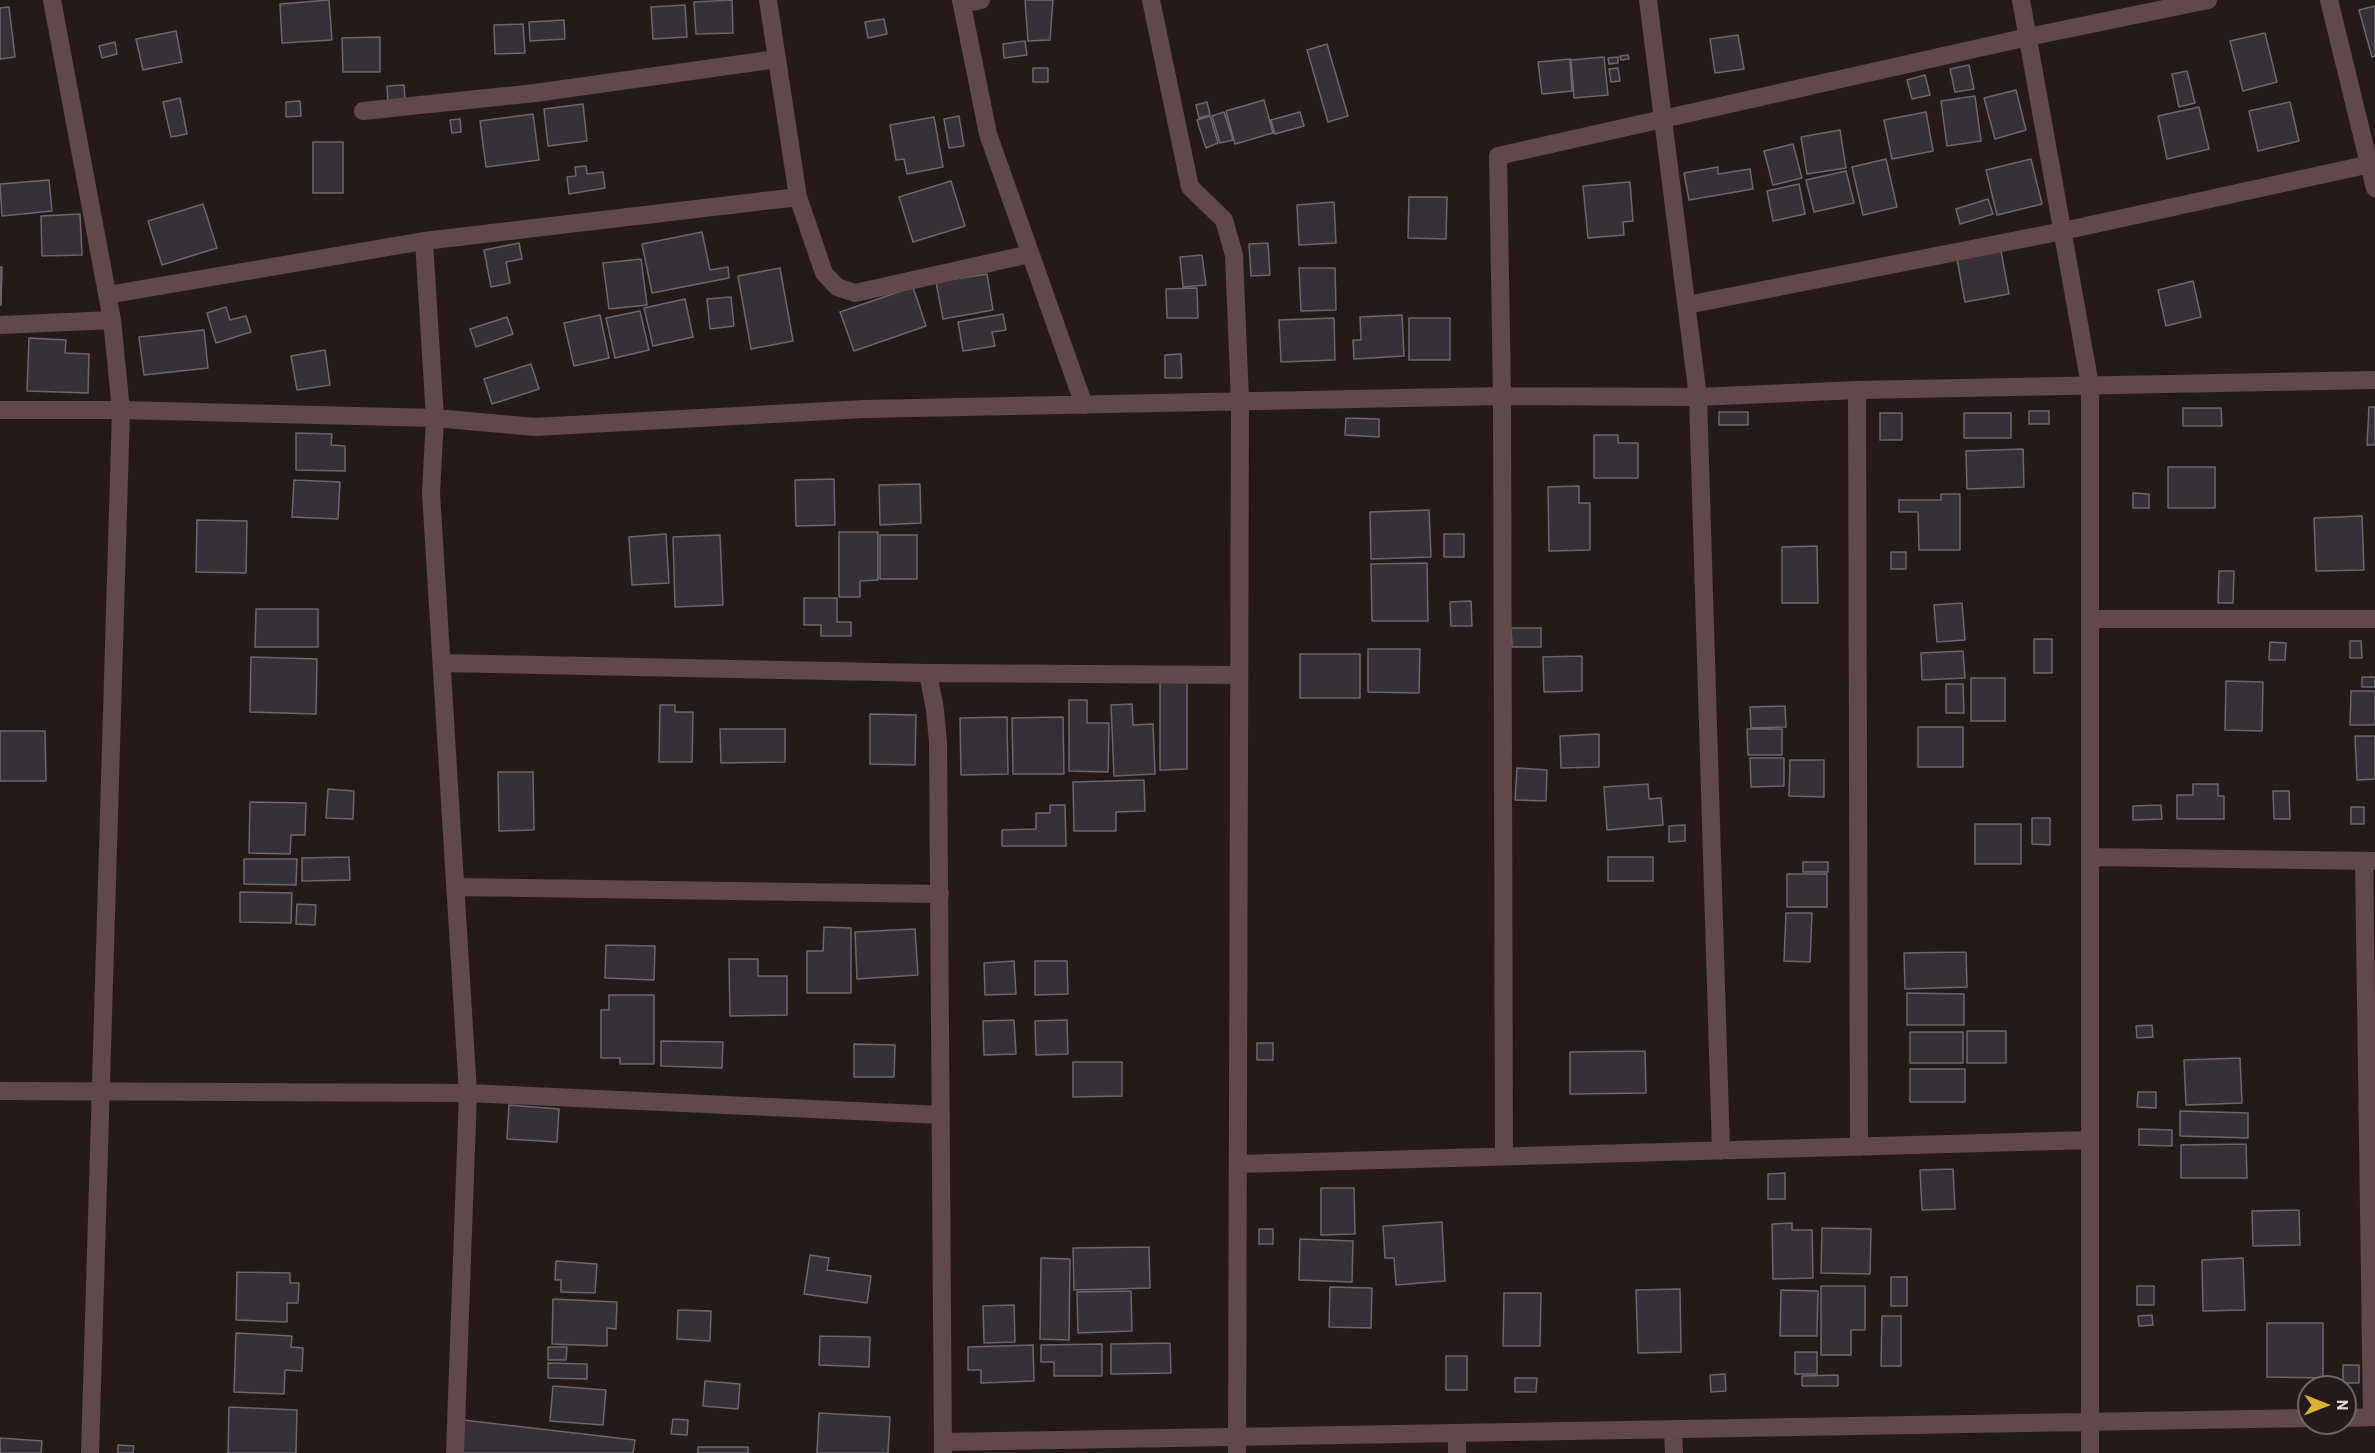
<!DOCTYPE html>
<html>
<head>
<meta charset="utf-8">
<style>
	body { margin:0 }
	#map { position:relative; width:2375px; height:1453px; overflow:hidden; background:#241b18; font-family:Barlow,sans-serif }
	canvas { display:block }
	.north { position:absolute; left:2297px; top:1375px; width:60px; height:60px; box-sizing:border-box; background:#241b18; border:2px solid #6f6764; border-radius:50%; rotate:90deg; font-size:16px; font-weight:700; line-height:24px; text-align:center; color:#dfd8d6 }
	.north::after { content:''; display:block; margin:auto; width:21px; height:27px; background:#d9b334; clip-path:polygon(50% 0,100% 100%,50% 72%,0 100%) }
</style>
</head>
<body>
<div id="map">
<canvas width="2375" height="1453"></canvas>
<div class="north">N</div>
</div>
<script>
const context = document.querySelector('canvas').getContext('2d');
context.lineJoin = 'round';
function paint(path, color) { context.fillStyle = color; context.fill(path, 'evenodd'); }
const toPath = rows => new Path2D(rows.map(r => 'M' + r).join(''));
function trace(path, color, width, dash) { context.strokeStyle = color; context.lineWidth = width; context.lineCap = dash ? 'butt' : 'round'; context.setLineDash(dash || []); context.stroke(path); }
const building = toPath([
	[329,0,332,40,282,43,280,4,329,0],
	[732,0,733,33,696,34,694,2,732,0],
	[1025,0,1053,0,1050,40,1028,41,1025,0],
	[685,5,687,37,653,39,651,7,685,5],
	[2375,6,2375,56,2372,57,2359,10,2375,6],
	[9,7,15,57,0,59,0,8,9,7],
	[884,19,887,34,868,38,865,22,884,19],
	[564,20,565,39,530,41,529,22,564,20],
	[523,24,525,53,495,54,494,25,523,24],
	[176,31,182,62,143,70,136,39,176,31],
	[2265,33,2277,82,2243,91,2230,41,2265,33],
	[1738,35,1744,69,1715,73,1710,39,1738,35],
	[380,37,380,72,343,72,342,38,380,37],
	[1025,41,1027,55,1004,58,1003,44,1025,41],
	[115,42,117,54,102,58,99,46,115,42],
	[1327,44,1348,116,1328,122,1307,50,1327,44],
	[1628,55,1629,59,1621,60,1620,56,1628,55],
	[1604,57,1608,95,1574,98,1571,60,1604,57],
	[1618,57,1618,63,1609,64,1608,58,1618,57],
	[1570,59,1572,91,1542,94,1538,62,1570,59],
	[1969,65,1974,89,1955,92,1950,69,1969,65],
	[1033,68,1048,68,1048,82,1033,82,1033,68],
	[1618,68,1620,81,1611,82,1609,69,1618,68],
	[2187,71,2195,103,2179,107,2172,74,2187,71],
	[1925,75,1930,95,1912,99,1907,80,1925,75],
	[404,85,405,101,388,103,387,86,404,85],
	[2016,90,2026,130,1995,139,1984,98,2016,90],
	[1975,96,1981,141,1947,146,1941,101,1975,96],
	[180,98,187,134,171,137,163,102,180,98],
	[1264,100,1273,133,1235,144,1226,111,1264,100],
	[300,101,301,116,286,117,286,102,300,101],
	[1207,102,1210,115,1199,118,1196,105,1207,102],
	[2290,102,2299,141,2258,151,2249,111,2290,102],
	[583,104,587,141,548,146,544,109,583,104],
	[2199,107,2209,149,2167,159,2158,116,2199,107],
	[1224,112,1233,140,1220,143,1212,116,1224,112],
	[1300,112,1304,126,1275,134,1271,120,1300,112],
	[1926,112,1933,151,1892,159,1884,120,1926,112],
	[533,114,539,160,486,167,480,121,533,114],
	[959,116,964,146,949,148,944,119,959,116],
	[1210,116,1218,143,1206,148,1197,120,1210,116],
	[934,117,943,167,907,174,904,159,896,160,890,125,934,117],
	[460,119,461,132,452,133,450,120,460,119],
	[1840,130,1846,168,1807,174,1801,137,1840,130],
	[313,142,343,142,343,193,313,193,313,142],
	[1793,144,1802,178,1773,185,1764,151,1793,144],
	[1886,159,1897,207,1863,215,1852,167,1886,159],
	[2031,159,2042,204,1997,215,1986,170,2031,159],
	[586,166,587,174,603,172,605,188,569,194,567,177,576,176,575,167,586,166],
	[1718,167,1718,174,1750,169,1753,189,1689,200,1684,173,1718,167],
	[1846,171,1854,203,1814,212,1806,180,1846,171],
	[49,180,52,211,2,216,0,184,49,180],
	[951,181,965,226,913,242,899,197,951,181],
	[1630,182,1633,221,1623,222,1624,235,1588,238,1583,186,1630,182],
	[1799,184,1805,214,1773,221,1767,191,1799,184],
	[1409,197,1447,197,1446,239,1408,238,1409,197],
	[1988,199,1993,214,1960,224,1956,209,1988,199],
	[1334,202,1336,243,1299,245,1297,205,1334,202],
	[203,204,217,248,162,265,148,221,203,204],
	[80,214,82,255,42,256,41,216,80,214],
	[702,232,710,270,728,267,729,278,652,293,642,244,702,232],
	[519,243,522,259,506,262,510,283,491,287,484,250,519,243],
	[1268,243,1270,275,1251,276,1249,244,1268,243],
	[2001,251,2009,294,1965,302,1957,259,2001,251],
	[1202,255,1206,285,1183,287,1180,257,1202,255],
	[641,259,647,305,609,309,603,263,641,259],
	[0,267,2,267,1,305,0,305,0,267],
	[780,268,793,341,751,349,738,276,780,268],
	[1299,268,1335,268,1336,310,1301,311,1299,268],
	[987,274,993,310,943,319,936,282,987,274],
	[2193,281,2201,317,2166,326,2158,290,2193,281],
	[913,287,926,326,854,351,840,312,913,287],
	[1197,288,1198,318,1167,318,1166,289,1197,288],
	[731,297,734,326,710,329,707,299,731,297],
	[685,299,693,337,653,346,644,308,685,299],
	[226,307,230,320,246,316,251,332,216,343,207,313,226,307],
	[640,311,649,350,615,358,606,318,640,311],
	[1003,314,1006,330,992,332,995,346,963,351,958,322,1003,314],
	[600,315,609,358,574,366,564,323,600,315],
	[1402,315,1404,356,1354,359,1353,340,1361,340,1360,317,1402,315],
	[507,317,513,334,476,347,470,329,507,317],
	[1334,318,1335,360,1281,362,1279,320,1334,318],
	[1409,318,1450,318,1450,360,1409,360,1409,318],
	[204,330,208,368,144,375,139,337,204,330],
	[29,338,66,340,65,353,89,354,88,393,27,391,29,338],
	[325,350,330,385,297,390,291,356,325,350],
	[1181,354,1182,378,1165,378,1165,355,1181,354],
	[531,364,539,389,492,404,484,379,531,364],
	[2369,407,2375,407,2375,445,2367,445,2369,407],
	[2183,408,2221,408,2222,426,2183,426,2183,408],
	[2029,411,2049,411,2049,424,2029,424,2029,411],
	[1719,412,1748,412,1748,425,1719,425,1719,412],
	[1880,413,1902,413,1902,440,1880,440,1880,413],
	[1964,413,2011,413,2011,438,1964,438,1964,413],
	[1346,418,1379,419,1379,437,1345,435,1346,418],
	[296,433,332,434,331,445,345,446,345,471,296,470,296,433],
	[1594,435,1618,435,1618,443,1638,443,1638,478,1594,478,1594,435],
	[2023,449,2024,487,1967,489,1966,451,2023,449],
	[2168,467,2215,467,2215,508,2168,508,2168,467],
	[834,479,835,525,796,526,795,480,834,479],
	[294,480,340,482,338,519,292,517,294,480],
	[920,484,921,523,880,525,879,485,920,484],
	[1579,486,1579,503,1590,503,1590,550,1549,551,1548,487,1579,486],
	[2133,493,2149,494,2149,508,2133,508,2133,493],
	[1941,494,1960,494,1960,550,1919,550,1918,512,1899,512,1899,500,1941,500,1941,494],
	[1429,510,1431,557,1371,559,1370,512,1429,510],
	[2362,516,2364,570,2316,571,2314,518,2362,516],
	[197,520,247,521,246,573,196,572,197,520],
	[839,532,878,532,878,580,860,581,860,597,839,597,839,532],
	[666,534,669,583,632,585,629,537,666,534],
	[1444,534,1464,534,1464,557,1444,557,1444,534],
	[720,535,723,605,675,607,673,537,720,535],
	[880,535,917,535,917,579,880,579,880,535],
	[1817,546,1818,603,1782,603,1782,547,1817,546],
	[1891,552,1906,552,1906,569,1891,569,1891,552],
	[1427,563,1428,621,1372,621,1371,564,1427,563],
	[2219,571,2234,571,2233,603,2218,603,2219,571],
	[804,598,837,598,837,622,851,622,851,636,821,636,821,625,804,625,804,598],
	[1471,601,1472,626,1451,626,1450,602,1471,601],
	[1962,603,1965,640,1937,642,1934,605,1962,603],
	[256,609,318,609,318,647,255,647,256,609],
	[1511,628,1541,628,1541,647,1512,647,1511,628],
	[2034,639,2052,639,2052,673,2034,673,2034,639],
	[2350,641,2361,641,2362,658,2350,658,2350,641],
	[2270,642,2286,643,2285,660,2269,660,2270,642],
	[1368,649,1420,649,1419,693,1368,692,1368,649],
	[1963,651,1965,678,1922,680,1921,653,1963,651],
	[1300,654,1360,654,1360,698,1300,698,1300,654],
	[1582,656,1582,691,1544,692,1543,657,1582,656],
	[251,657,317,659,316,714,250,712,251,657],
	[2362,677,2375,677,2375,687,2362,687,2362,677],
	[1971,678,2005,678,2005,721,1971,721,1971,678],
	[1160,680,1187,680,1187,769,1160,770,1160,680],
	[2226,681,2263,682,2262,731,2225,730,2226,681],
	[1946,684,1963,684,1964,713,1946,713,1946,684],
	[2351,691,2375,691,2375,725,2350,725,2351,691],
	[1069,700,1087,700,1087,723,1109,723,1108,772,1069,771,1069,700],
	[1132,704,1133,725,1153,724,1155,774,1114,776,1111,705,1132,704],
	[660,705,675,705,675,712,693,712,692,762,659,762,660,705],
	[1785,706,1786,727,1751,728,1750,707,1785,706],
	[870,714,916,715,915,765,870,764,870,714],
	[1007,717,1008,774,961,775,960,718,1007,717],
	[1063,717,1064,774,1013,774,1012,718,1063,717],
	[1918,727,1963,727,1963,767,1918,767,1918,727],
	[720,729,785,729,785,762,721,763,720,729],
	[1747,729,1782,729,1782,755,1748,755,1747,729],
	[0,731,45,731,46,781,0,781,0,731],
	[1599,734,1599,767,1561,768,1560,736,1599,734],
	[2355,736,2375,736,2375,779,2357,780,2355,736],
	[1750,758,1784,758,1784,786,1751,787,1750,758],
	[1790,760,1824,760,1824,797,1789,796,1790,760],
	[1517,768,1547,770,1546,801,1515,800,1517,768],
	[498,772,533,772,534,830,499,831,498,772],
	[1144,780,1145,811,1116,812,1116,831,1074,831,1073,782,1144,780],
	[1648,784,1649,799,1661,798,1663,825,1607,830,1604,787,1648,784],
	[2193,784,2218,784,2218,796,2224,796,2224,819,2177,819,2177,795,2193,795,2193,784],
	[328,789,354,791,353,819,326,818,328,789],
	[2273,791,2289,791,2290,819,2274,819,2273,791],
	[250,802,306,803,305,835,291,835,290,854,249,853,250,802],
	[1050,805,1065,805,1066,846,1002,846,1002,830,1036,829,1036,813,1050,813,1050,805],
	[2161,805,2162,819,2133,820,2133,806,2161,805],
	[2351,807,2364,807,2364,824,2351,824,2351,807],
	[2032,818,2050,818,2050,845,2032,844,2032,818],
	[1975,824,2021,824,2021,864,1975,864,1975,824],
	[1685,825,1685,841,1669,842,1669,826,1685,825],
	[349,857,350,880,302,881,302,858,349,857],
	[1608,857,1653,857,1653,881,1608,881,1608,857],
	[244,859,297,859,296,885,244,884,244,859],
	[1803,862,1828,862,1828,872,1803,872,1803,862],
	[1787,874,1827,874,1827,907,1787,907,1787,874],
	[240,892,292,893,291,923,240,922,240,892],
	[297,904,316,905,315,925,296,924,297,904],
	[1786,913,1812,913,1810,962,1784,961,1786,913],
	[824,927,851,928,851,993,807,993,807,951,823,951,824,927],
	[915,929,918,975,857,979,855,932,915,929],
	[606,945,655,946,654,980,605,978,606,945],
	[1966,952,1967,987,1905,989,1904,953,1966,952],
	[729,959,758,959,758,976,787,976,787,1015,730,1016,729,959],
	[1014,961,1016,994,985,995,984,963,1014,961],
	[1035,961,1067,961,1068,994,1035,995,1035,961],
	[1907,993,1964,994,1964,1025,1907,1025,1907,993],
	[609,995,654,995,654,1064,620,1064,620,1058,601,1058,601,1010,609,1010,609,995],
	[1014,1020,1016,1054,984,1055,983,1021,1014,1020],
	[1067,1020,1068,1054,1036,1055,1035,1021,1067,1020],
	[2152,1025,2153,1037,2137,1038,2136,1026,2152,1025],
	[1967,1031,2006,1031,2006,1063,1967,1063,1967,1031],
	[1910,1032,1963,1032,1963,1063,1910,1063,1910,1032],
	[661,1041,723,1042,722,1068,661,1066,661,1041],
	[1257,1043,1273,1043,1273,1060,1257,1060,1257,1043],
	[854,1044,895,1045,894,1077,854,1077,854,1044],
	[1645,1051,1646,1093,1570,1094,1570,1052,1645,1051],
	[2240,1058,2242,1103,2186,1105,2184,1060,2240,1058],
	[1073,1062,1122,1062,1122,1096,1073,1097,1073,1062],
	[1910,1069,1965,1069,1965,1102,1910,1102,1910,1069],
	[2138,1092,2156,1092,2156,1108,2137,1107,2138,1092],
	[509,1105,559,1109,557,1142,507,1139,509,1105],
	[2180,1111,2248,1113,2248,1138,2180,1136,2180,1111],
	[2139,1129,2172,1130,2172,1146,2139,1145,2139,1129],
	[2246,1144,2247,1178,2181,1178,2181,1145,2246,1144],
	[1953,1169,1955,1209,1922,1210,1920,1170,1953,1169],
	[1785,1173,1785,1199,1768,1199,1768,1174,1785,1173],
	[1321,1188,1354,1188,1355,1234,1321,1235,1321,1188],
	[2299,1210,2300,1245,2253,1246,2252,1211,2299,1210],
	[1442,1222,1445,1281,1396,1285,1394,1258,1385,1258,1383,1226,1442,1222],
	[1792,1223,1792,1230,1812,1230,1813,1278,1773,1279,1772,1224,1792,1223],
	[1822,1228,1871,1229,1870,1274,1821,1273,1822,1228],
	[1259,1229,1273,1229,1273,1244,1259,1244,1259,1229],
	[1300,1239,1353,1241,1352,1282,1299,1280,1300,1239],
	[1149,1247,1150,1288,1074,1290,1073,1248,1149,1247],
	[810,1255,829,1258,827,1270,871,1276,867,1303,804,1294,810,1255],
	[1041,1258,1070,1259,1069,1340,1040,1339,1041,1258],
	[2243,1258,2245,1310,2203,1311,2202,1260,2243,1258],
	[556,1261,597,1264,595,1293,561,1292,561,1280,555,1280,556,1261],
	[237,1272,290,1273,290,1283,299,1283,298,1303,287,1303,287,1322,236,1320,237,1272],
	[1891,1277,1907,1277,1907,1306,1891,1306,1891,1277],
	[1821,1286,1865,1286,1865,1330,1851,1330,1851,1355,1821,1355,1821,1286],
	[2137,1286,2154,1286,2154,1305,2137,1305,2137,1286],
	[1330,1287,1372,1288,1371,1328,1329,1327,1330,1287],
	[1680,1289,1681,1352,1638,1353,1636,1290,1680,1289],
	[1781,1290,1818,1291,1817,1336,1780,1336,1781,1290],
	[1131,1291,1132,1331,1078,1333,1077,1292,1131,1291],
	[1504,1293,1541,1293,1540,1346,1503,1346,1504,1293],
	[553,1299,617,1302,616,1329,607,1328,607,1346,552,1344,553,1299],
	[1014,1305,1015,1342,984,1343,983,1306,1014,1305],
	[678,1310,711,1311,710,1341,677,1339,678,1310],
	[2152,1315,2153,1325,2139,1326,2138,1316,2152,1315],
	[1882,1316,1901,1316,1901,1366,1881,1366,1882,1316],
	[2267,1323,2323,1323,2323,1378,2267,1377,2267,1323],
	[236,1333,292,1336,291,1347,303,1348,302,1371,285,1370,284,1394,234,1392,236,1333],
	[820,1336,870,1337,869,1367,819,1365,820,1336],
	[1170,1343,1171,1373,1111,1374,1111,1344,1170,1343],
	[1102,1344,1102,1376,1054,1376,1054,1362,1041,1362,1041,1345,1102,1344],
	[1033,1345,1034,1381,981,1383,981,1370,968,1370,968,1347,1033,1345],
	[548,1347,567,1347,566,1360,548,1360,548,1347],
	[1795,1352,1817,1352,1817,1374,1795,1374,1795,1352],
	[1446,1356,1467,1356,1467,1390,1446,1390,1446,1356],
	[548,1363,587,1364,587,1379,548,1378,548,1363],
	[2343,1365,2359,1365,2359,1383,2343,1383,2343,1365],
	[1725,1374,1726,1391,1711,1392,1710,1375,1725,1374],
	[1838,1375,1838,1386,1802,1386,1802,1376,1838,1375],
	[1515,1378,1537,1378,1536,1392,1515,1392,1515,1378],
	[705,1381,740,1384,738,1409,703,1406,705,1381],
	[553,1386,606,1390,603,1425,550,1421,553,1386],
	[229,1407,297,1410,296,1453,228,1453,229,1407],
	[819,1413,890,1417,888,1453,817,1453,819,1413],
	[673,1419,688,1420,687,1435,671,1434,673,1419],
	[463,1420,635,1440,633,1453,459,1453,463,1420],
	[0,1438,42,1441,41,1453,0,1453,0,1438],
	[118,1445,134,1446,133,1453,118,1453,118,1445],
	[698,1447,748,1447,748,1453,698,1453,698,1447]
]);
const street = toPath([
	[52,0,112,320,121,410,90,1453],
	[768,0,798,197,824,273,837,287,855,293,1030,254],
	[961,0,988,134,1084,405],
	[1151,0,1190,187,1224,220,1234,255,1240,401,1237,1453],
	[1648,0,1698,397,1721,1151],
	[2021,0,2090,385,2090,1453],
	[2329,0,2375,188],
	[962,4,981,0],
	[363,111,535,93,777,59],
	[424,241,435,418,431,493,468,1093,455,1453],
	[107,295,424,241,798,197],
	[1687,305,2063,231,2375,163],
	[0,325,112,320],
	[1857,390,1859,1147],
	[0,410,121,410,435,418,535,427,864,409,1502,396,1698,397,1857,390,2375,380],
	[2090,619,2375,619],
	[442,663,928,673,1239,675],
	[928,673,935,710,938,742,943,1453],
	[2090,857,2375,861],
	[2364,861,2372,1417],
	[456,887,940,894],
	[0,1091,468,1093,941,1115],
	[1504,1156,1502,396,1498,156,2028,37,2208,0],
	[1238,1164,2090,1140],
	[2345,1418,2375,1417],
	[1673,1429,1674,1453],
	[1457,1433,1457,1453],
	[943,1442,2309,1418]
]);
paint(building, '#363038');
trace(building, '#6d666f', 1.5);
trace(street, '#61494b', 18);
</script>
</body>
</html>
